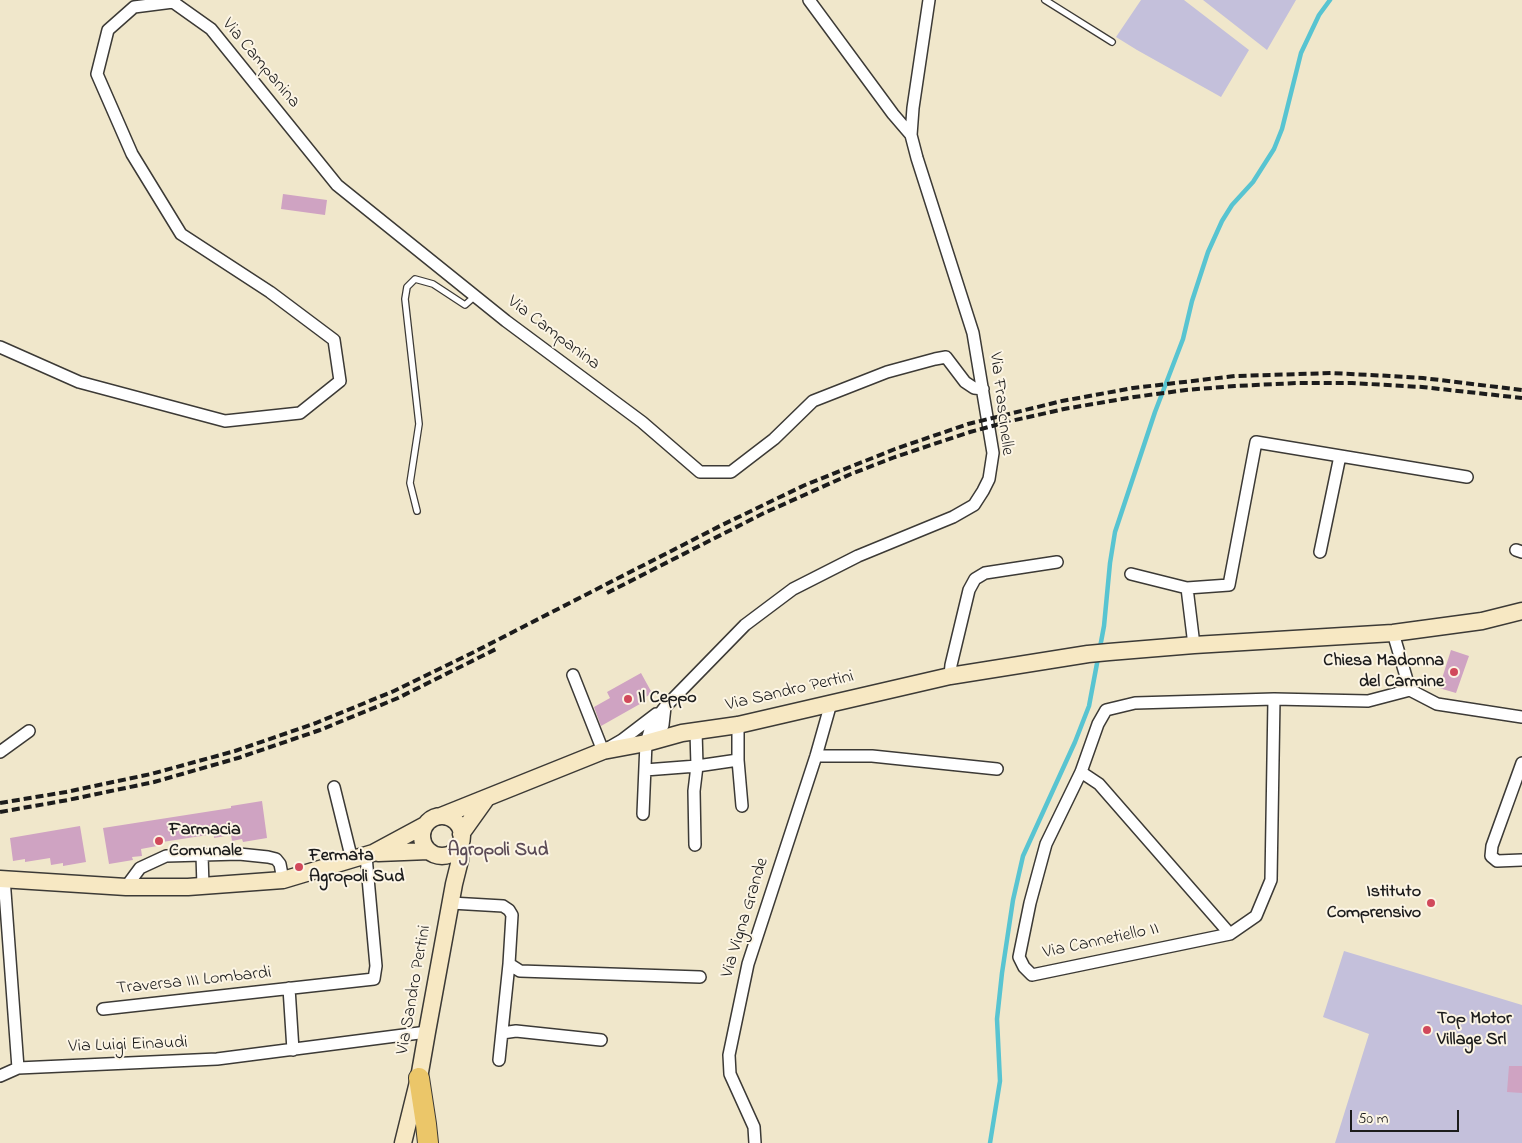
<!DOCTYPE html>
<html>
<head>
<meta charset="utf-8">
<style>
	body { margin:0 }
	#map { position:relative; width:1522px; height:1143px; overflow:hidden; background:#f0e7cb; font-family:"Indie Flower",sans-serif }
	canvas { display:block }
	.scale { position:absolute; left:1350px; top:1110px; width:109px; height:22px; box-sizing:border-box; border:2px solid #1c1c1c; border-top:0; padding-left:6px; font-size:15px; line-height:18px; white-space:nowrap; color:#1c1c1c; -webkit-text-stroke:4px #fcf5e5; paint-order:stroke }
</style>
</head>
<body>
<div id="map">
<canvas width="1522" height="1143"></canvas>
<div class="scale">50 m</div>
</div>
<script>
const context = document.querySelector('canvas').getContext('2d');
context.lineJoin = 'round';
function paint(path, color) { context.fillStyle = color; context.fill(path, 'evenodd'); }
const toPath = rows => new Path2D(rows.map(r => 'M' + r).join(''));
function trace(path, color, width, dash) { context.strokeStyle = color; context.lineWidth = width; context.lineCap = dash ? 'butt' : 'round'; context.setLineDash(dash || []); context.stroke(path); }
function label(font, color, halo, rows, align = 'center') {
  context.font = font + ' "Indie Flower",sans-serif'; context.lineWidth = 4; context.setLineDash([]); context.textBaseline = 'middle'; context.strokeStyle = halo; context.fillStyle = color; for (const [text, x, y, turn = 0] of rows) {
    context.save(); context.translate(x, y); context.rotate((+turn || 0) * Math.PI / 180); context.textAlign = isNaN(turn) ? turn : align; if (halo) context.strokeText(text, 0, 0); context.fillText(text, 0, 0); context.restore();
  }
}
const industrial = toPath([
	[1141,0,1184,0,1249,50,1221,97,1137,50,1116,37],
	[1203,0,1296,0,1267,50],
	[1344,951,1522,1005,1522,1143,1335,1143,1369,1034,1323,1017]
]);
const stream = toPath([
	[990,1143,1000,1081,997,1019,1002,973,1013,900,1023,856,1075,742,1089,706,1104,626,1110,563,1115,532,1155,412,1183,339,1192,301,1208,252,1222,221,1232,205,1253,182,1274,149,1282,129,1301,53,1319,15,1330,0]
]);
const building = toPath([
	[283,194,327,200,325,215,281,209],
	[1451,650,1469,656,1456,693,1439,688],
	[641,673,652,693,646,697,647,700,601,726,594,707,610,698,607,692],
	[262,801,267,838,243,842,242,839,232,841,231,835,214,838,214,834,156,843,157,846,141,849,142,856,132,857,133,860,109,864,103,828,231,808,231,806],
	[80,826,86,862,63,866,63,863,51,865,50,858,25,862,25,859,13,861,10,838],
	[1509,1066,1522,1066,1522,1093,1507,1092]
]);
const lane = toPath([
	[1045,0,1112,42],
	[417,511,410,483,419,424,405,299,407,287,415,279,433,284,465,305,475,296]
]);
const street = toPath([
	[809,0,893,114,911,135],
	[0,347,79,382,225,421,300,413,340,381,334,340,270,292,181,234,132,154,97,74,108,30,134,7,173,2,211,29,337,185,506,321,642,422,700,472,731,472,774,439,813,401,887,372,935,359,946,357,965,382,974,388,983,389],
	[1516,550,1522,552],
	[1320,552,1340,456],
	[1131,574,1187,588,1194,645],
	[1187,588,1229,585,1256,442,1467,477],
	[1393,633,1410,690,1437,704,1522,717],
	[573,675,603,751,622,740,656,714],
	[950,676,951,665,969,590,975,579,985,573,1057,562],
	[1274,699,1271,880,1256,916,1230,934,1032,975,1024,967,1019,957,1030,903,1046,844,1081,772,1098,724,1106,710,1135,703,1274,699,1368,701,1410,690],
	[738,725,738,760,742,806],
	[657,740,663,725,665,707],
	[0,752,29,731],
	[816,756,872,756,997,769],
	[1522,763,1492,846,1491,856,1497,861,1522,860],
	[645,770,697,766,738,760],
	[1081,772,1099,784,1230,934],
	[334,787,352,860],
	[643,814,646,743,652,724,665,707,745,625,793,589,858,556,953,517,974,505,983,491,989,479,993,453,973,333,917,158,911,135,913,108,929,0],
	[695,845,694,791,697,766,696,731],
	[202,855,203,886],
	[4,878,18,1068,217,1059,427,1032],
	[126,887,140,868,166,856,239,854,268,857,276,859,280,864,283,880],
	[451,903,503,906,509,910,512,915,509,964,499,1060],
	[509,964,520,971,700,977],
	[289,988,293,1050],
	[103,1009,374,979,376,966,366,856],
	[502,1033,516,1031,601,1040],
	[0,1076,18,1068],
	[755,1143,754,1127,730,1074,729,1055,748,964,816,756,831,703]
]);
const secondary = toPath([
	[441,816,603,751,646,743,682,733,738,725,950,676,1088,654,1109,652,1194,645,1393,633,1482,621,1522,611],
	'422 836a20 20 0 1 1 40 0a20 20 0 1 1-40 0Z',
	[461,834,486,799],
	[378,853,429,851],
	[0,879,126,887,188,887,283,880,373,853,425,825],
	[403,1143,419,1078,427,1032,454,884,460,860,460,843]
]);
const highway = toPath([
	[419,1078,426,1124,428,1143]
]);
const rail = toPath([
	[607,593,762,514,851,474,895,457,970,432,1011,421,1064,409,1134,397,1186,390,1235,386,1297,383,1352,383,1422,387,1522,398],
	[0,803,66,792,151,774,235,751,316,723,394,691,472,653,720,526,805,485,895,449,968,424,1062,401,1133,388,1235,376,1331,373,1390,376,1423,378,1522,390],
	[0,812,68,800,154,782,238,758,320,730,398,698,498,648]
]);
const markers = [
	[1454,672,5,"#d1495b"],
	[628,699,5,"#d1495b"],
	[159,841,5,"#d1495b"],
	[299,867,5,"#d1495b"],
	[1431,903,5,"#d1495b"],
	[1427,1030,5,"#d1495b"]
];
const streetNames = [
	["Via Campanina",260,64,50],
	["Via Campanina",553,334,37],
	["Via Frascinelle",1000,404,83],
	["Via Sandro Pertini",790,692,-13],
	["Via Vigna Grande",746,918,-73],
	["Via Cannetiello II",1101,942,-12],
	["Traversa III Lombardi",194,982,-6],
	["Via Sandro Pertini",415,990,-80],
	["Via Luigi Einaudi",128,1046,-2]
];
const poiNames = [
	["Chiesa Madonna",1444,662,"right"],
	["del Carmine",1444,683,"right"],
	["Il Ceppo",638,699],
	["Farmacia",169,831],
	["Comunale",169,852],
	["Fermata",309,857],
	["Agropoli Sud",309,878],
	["Istituto",1421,893,"right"],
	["Comprensivo",1421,914,"right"],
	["Top Motor",1437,1020],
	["Village Srl",1437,1041]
];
const neighbourhoodNames = [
	["Agropoli Sud",498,852]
];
paint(industrial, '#c4c0db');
trace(stream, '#58c4d1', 4.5);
paint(building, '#cfa3c2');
trace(lane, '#3c3a36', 8);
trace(street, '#3c3a36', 14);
trace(secondary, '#3c3a36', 19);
trace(highway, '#3c3a36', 22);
trace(lane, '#fff', 5.5);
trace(street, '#fff', 11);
trace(secondary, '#f7e8c3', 16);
trace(highway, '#ebc669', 20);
trace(rail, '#1c1c1c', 4, [8, 4]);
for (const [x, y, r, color] of markers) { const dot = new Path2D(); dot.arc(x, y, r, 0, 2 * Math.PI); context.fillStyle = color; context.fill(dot); trace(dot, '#fcf5e5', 2); }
label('18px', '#1c1c1c', '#fcf5e5', streetNames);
label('bold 18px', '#1c1c1c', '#fcf5e5', poiNames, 'left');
label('bold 19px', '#5b4b56', '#fcf5e5', neighbourhoodNames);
</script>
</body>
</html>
